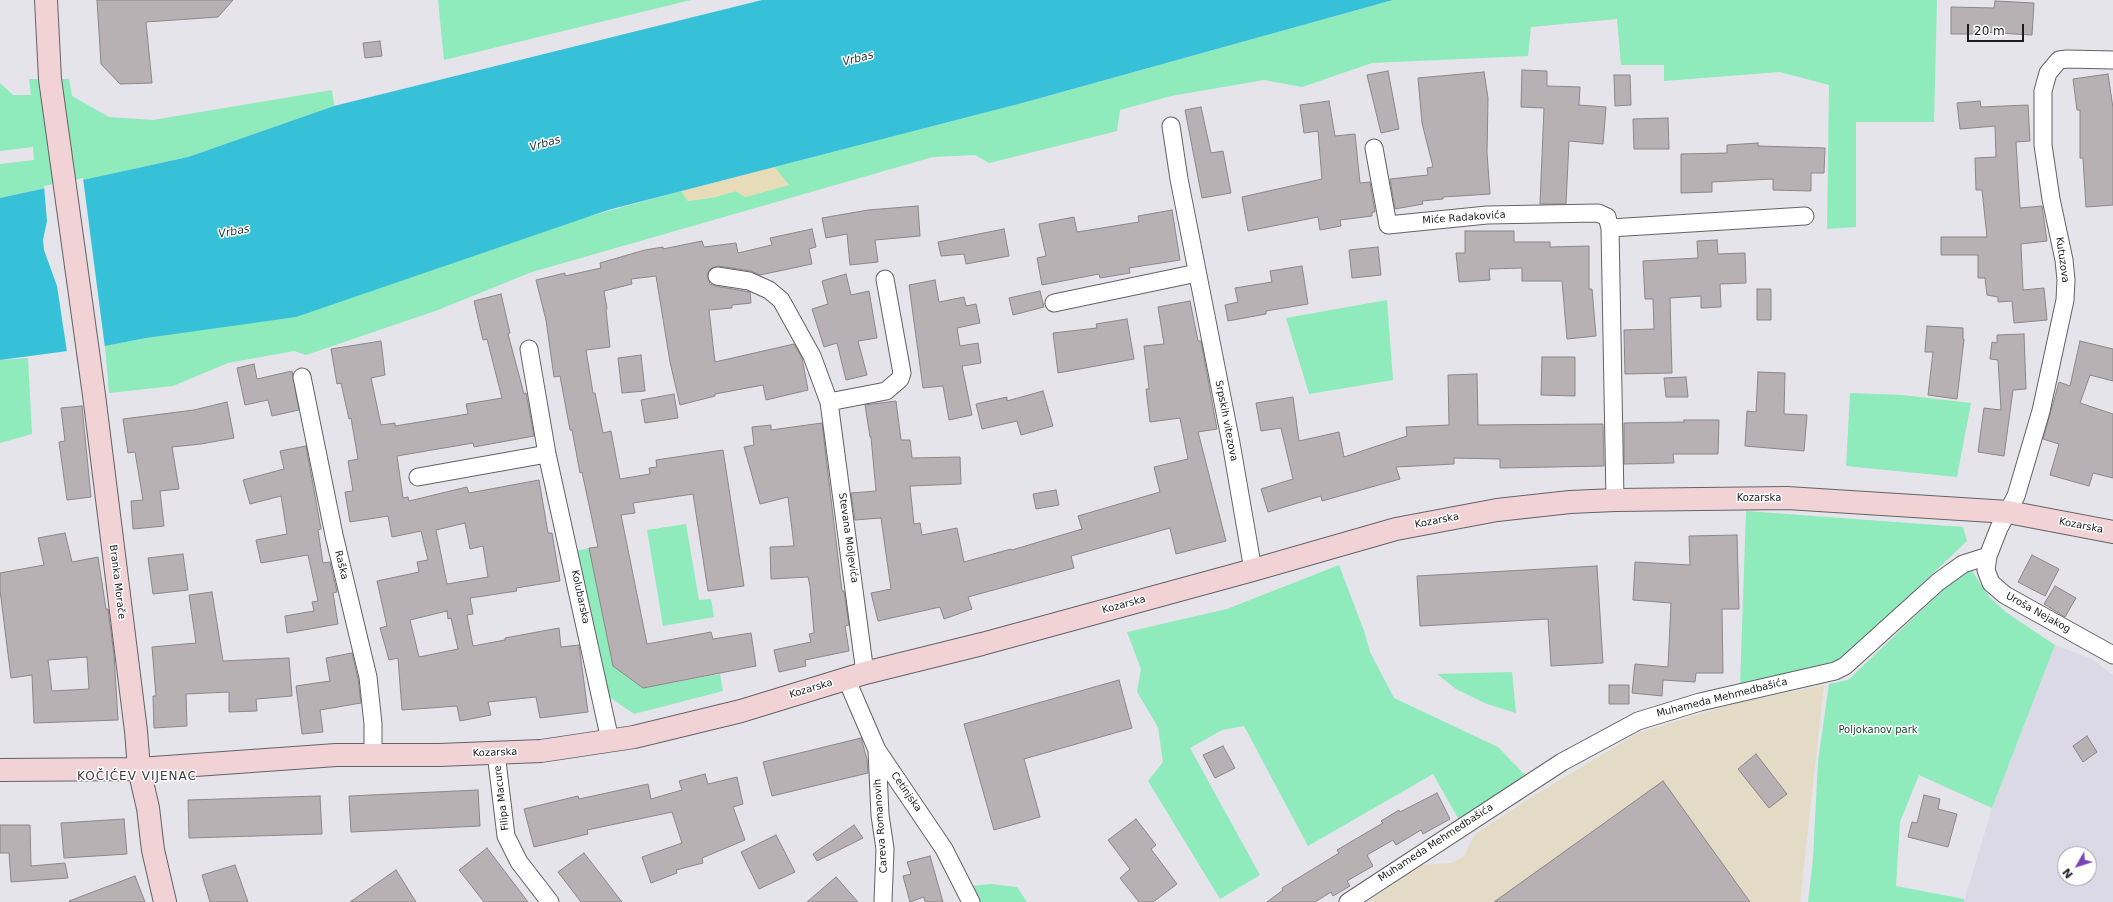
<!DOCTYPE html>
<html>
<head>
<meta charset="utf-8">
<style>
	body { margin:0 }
	#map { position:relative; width:2113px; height:902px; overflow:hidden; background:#e5e4ea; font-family:"DejaVu Sans",sans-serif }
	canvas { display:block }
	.north { position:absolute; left:2057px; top:846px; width:40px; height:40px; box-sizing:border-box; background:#fff; border:1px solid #a4a4a5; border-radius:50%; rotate:231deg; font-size:11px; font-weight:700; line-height:16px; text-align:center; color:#1c1c1e }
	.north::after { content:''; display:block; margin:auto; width:14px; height:18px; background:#7c43b9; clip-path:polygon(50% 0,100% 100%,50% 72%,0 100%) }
	.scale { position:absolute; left:1967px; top:24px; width:57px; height:18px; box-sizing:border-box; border:2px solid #1c1c1e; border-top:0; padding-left:5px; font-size:12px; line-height:14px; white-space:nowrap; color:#1c1c1e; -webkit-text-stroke:3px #fff; paint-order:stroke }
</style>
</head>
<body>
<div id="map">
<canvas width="2113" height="902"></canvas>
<div class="north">N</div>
<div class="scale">20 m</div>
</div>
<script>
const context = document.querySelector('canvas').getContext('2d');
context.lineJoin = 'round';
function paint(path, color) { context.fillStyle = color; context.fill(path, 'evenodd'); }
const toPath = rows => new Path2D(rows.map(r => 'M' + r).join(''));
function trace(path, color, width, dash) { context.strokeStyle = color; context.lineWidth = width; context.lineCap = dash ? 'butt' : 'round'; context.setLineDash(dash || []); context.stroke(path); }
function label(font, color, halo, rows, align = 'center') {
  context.font = font + ' "DejaVu Sans",sans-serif'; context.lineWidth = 3; context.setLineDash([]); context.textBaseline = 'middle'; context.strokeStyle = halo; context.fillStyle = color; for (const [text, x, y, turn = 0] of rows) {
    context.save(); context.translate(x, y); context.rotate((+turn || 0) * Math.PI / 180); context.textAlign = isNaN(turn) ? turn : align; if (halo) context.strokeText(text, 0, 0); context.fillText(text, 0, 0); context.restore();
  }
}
const industrial = toPath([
	[1824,685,1800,902,1368,902,1420,865,1452,863,1464,856,1475,834,1530,798,1638,733,1733,704]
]);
const built = toPath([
	[2055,645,2090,658,2113,675,2113,902,1964,902,1992,808],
	[2065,854,2089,854,2089,878,2065,878]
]);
const green = toPath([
	[438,0,691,0,444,60],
	[1393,0,1937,0,1934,122,1856,122,1856,227,1827,229,1829,85,1780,72,1664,81,1664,65,1621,65,1617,19,1531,27,1528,56,1372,63,1302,87,1264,80,1171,96,1120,110,1117,131,989,163,975,155,933,157,532,272,438,310,306,355,294,351,228,363,173,386,109,393,105,346,146,338,681,191,688,201,715,197,736,191,745,197,789,185,774,167,1026,102],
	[29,79,69,79,72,96,109,117,153,120,332,90,334,106,188,157,0,198,0,164,34,160,33,147,0,151,0,83,13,95,31,95],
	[1387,300,1393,380,1309,394,1286,318],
	[28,358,32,434,0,443,0,360],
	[1850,393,1902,395,1971,403,1957,477,1846,466],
	[1746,511,1963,527,1967,541,1850,652,1839,660,1740,686],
	[686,524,699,600,711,599,714,617,663,626,647,530],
	[589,548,613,666,643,688,720,674,723,691,634,714,608,696,576,551],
	[1339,565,1364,631,1370,652,1394,698,1498,747,1525,775,1459,820,1433,774,1308,846,1244,726,1222,730,1190,748,1260,875,1220,899,1148,781,1163,762,1158,727,1137,692,1141,669,1127,632,1227,609],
	[1971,569,1989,597,2007,613,2055,645,1992,808,1919,775,1900,822,1896,886,1964,899,1964,902,1808,902,1813,859,1818,761,1829,684,1848,680,1961,573],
	[1512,672,1516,713,1487,704,1456,689,1437,674],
	[991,884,1017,887,1027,902,978,902,971,886]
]);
const sand = toPath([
	[774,167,789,185,745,197,736,191,715,197,688,201,681,191]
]);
const water = toPath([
	[762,0,1393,0,1026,102,608,210,296,317,146,338,105,346,0,360,0,198,188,157,334,106]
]);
const pier = toPath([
	[83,178,105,348,67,352,57,286,44,250,43,240,47,221,44,186]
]);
const building = toPath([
	[97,0,233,0,218,17,146,22,152,83,120,84,101,64,97,0],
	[1995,1,2034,3,2032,35,1982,32,1982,34,1951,34,1951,7,1994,8,1995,1],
	[380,41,382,56,365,58,363,43,380,41],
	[1522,70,1547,71,1547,86,1580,87,1579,105,1606,107,1603,144,1569,141,1566,204,1540,204,1544,108,1521,107,1522,70],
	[1388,71,1399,129,1381,133,1367,75,1388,71],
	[1484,72,1488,98,1487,153,1490,194,1443,197,1443,199,1422,201,1423,204,1395,209,1390,179,1428,175,1427,168,1433,167,1422,123,1418,78,1484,72],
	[2108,74,2113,108,2113,205,2086,207,2083,158,2080,158,2080,110,2077,110,2073,79,2108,74],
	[1614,75,1630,75,1631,105,1615,106,1614,75],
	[1329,101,1335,136,1355,134,1360,183,1370,182,1375,212,1372,212,1372,216,1340,220,1341,226,1320,230,1318,217,1248,231,1242,197,1322,179,1318,131,1304,133,1300,105,1329,101],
	[1980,101,1981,107,2028,105,2030,141,2016,142,2020,208,2042,206,2047,241,2021,244,2023,290,2044,288,2047,320,2014,323,2012,301,1998,302,1998,297,1987,295,1985,278,1978,278,1978,255,1941,255,1941,237,1987,237,1982,190,1976,190,1975,158,1996,157,1995,126,1960,129,1957,103,1980,101],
	[1201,107,1211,153,1223,151,1231,193,1202,198,1185,110,1201,107],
	[1668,118,1669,149,1634,149,1633,119,1668,118],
	[1758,143,1758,146,1825,148,1824,173,1811,173,1811,191,1773,190,1773,179,1712,182,1712,192,1681,193,1681,154,1727,153,1727,145,1758,143],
	[918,206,920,236,875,240,878,262,850,265,847,234,826,238,822,218,868,210,918,206],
	[1172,210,1180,260,1129,268,1130,273,1100,278,1099,274,1042,285,1037,258,1046,256,1039,224,1074,217,1077,232,1139,222,1138,216,1172,210],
	[812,229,816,247,809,249,812,264,760,275,751,271,718,266,710,269,707,275,710,284,715,286,750,292,751,303,732,305,732,308,709,310,715,362,794,344,802,358,808,390,766,400,763,385,715,394,715,396,680,405,670,362,656,276,631,279,632,284,604,291,607,309,606,310,610,347,586,350,593,393,595,393,603,433,611,431,620,479,650,474,649,468,657,467,656,460,723,450,744,586,708,591,693,494,633,503,635,513,621,515,647,644,711,632,713,639,751,633,756,666,643,688,613,666,589,548,598,547,582,472,580,473,572,430,570,430,560,376,554,377,546,320,536,280,565,273,565,276,601,268,600,263,645,250,663,247,663,249,702,241,704,247,736,243,738,253,772,245,770,238,812,229],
	[1004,229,1009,256,966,264,964,254,941,256,938,242,1004,229],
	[1465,231,1514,231,1514,242,1550,242,1550,247,1589,246,1589,289,1592,289,1596,336,1567,339,1562,281,1522,281,1522,268,1489,269,1490,280,1459,282,1456,253,1465,253,1465,231],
	[1717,240,1718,254,1745,253,1746,283,1720,284,1721,307,1701,308,1701,296,1670,298,1672,373,1625,374,1624,330,1654,329,1653,299,1645,299,1643,261,1698,258,1697,241,1717,240],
	[1378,247,1381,275,1352,278,1349,250,1378,247],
	[1302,266,1308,304,1266,311,1266,314,1228,321,1225,305,1238,302,1235,288,1272,282,1270,271,1302,266],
	[846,274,851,295,869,291,877,338,858,341,867,375,846,380,837,343,824,347,812,309,828,304,822,281,846,274],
	[935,280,939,302,964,297,966,306,976,304,980,323,957,328,960,346,978,343,981,363,962,366,972,415,949,420,943,386,923,388,909,285,935,280],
	[1757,289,1771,289,1771,320,1757,320,1757,289],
	[1040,291,1044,307,1013,315,1009,298,1040,291],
	[501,294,510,333,508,334,524,394,526,393,534,436,474,447,473,443,397,456,403,498,408,497,409,501,467,487,469,493,539,480,548,533,552,533,560,581,516,588,517,591,470,598,473,614,467,615,473,646,505,640,505,638,559,628,561,647,579,645,588,712,540,718,536,697,488,702,491,715,460,721,457,706,402,710,398,658,389,660,380,628,387,626,377,581,419,572,417,562,428,560,421,531,392,537,388,516,350,522,345,492,353,491,348,461,358,459,351,418,349,419,341,383,337,384,331,349,381,341,385,375,371,378,381,425,395,423,395,426,468,414,466,404,502,398,487,339,483,340,474,301,501,294],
	[465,523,470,549,483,546,488,577,447,584,436,530,465,523],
	[447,611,448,619,451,618,458,649,419,657,410,620,447,611],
	[1190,301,1198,341,1201,341,1217,429,1198,432,1226,541,1176,554,1170,528,1071,556,1074,568,968,597,972,609,944,619,940,607,878,621,871,593,891,589,881,518,855,520,851,493,876,491,871,437,870,437,865,405,896,401,901,440,910,440,912,458,960,457,961,484,910,486,914,524,920,523,922,535,957,528,964,562,1011,549,1012,550,1082,529,1078,516,1160,492,1154,467,1188,459,1180,418,1150,422,1146,389,1149,389,1144,346,1164,344,1158,307,1190,301],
	[1127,319,1134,359,1058,373,1053,333,1097,328,1096,324,1127,319],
	[1927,326,1963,328,1963,339,1964,339,1957,399,1928,395,1933,352,1925,352,1927,326],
	[2024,334,2026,389,2013,390,2004,456,1978,452,1984,408,2001,410,1998,360,1990,359,1992,342,1997,343,1997,335,2024,334],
	[2080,341,2113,349,2113,381,2090,375,2080,403,2113,414,2113,478,2093,473,2089,486,2050,475,2059,444,2043,439,2059,382,2070,386,2080,341],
	[641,355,645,391,622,393,618,358,641,355],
	[1542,357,1575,357,1575,396,1541,395,1542,357],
	[254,364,257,379,292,371,299,410,272,416,268,400,245,405,237,368,254,364],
	[1758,372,1785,373,1784,414,1807,415,1804,451,1745,446,1747,411,1756,412,1758,372],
	[1477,374,1478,425,1603,424,1604,466,1500,468,1500,459,1454,458,1454,464,1396,467,1400,479,1322,501,1321,496,1268,512,1261,489,1293,479,1281,428,1261,431,1256,403,1293,397,1299,441,1339,432,1344,457,1407,436,1406,427,1449,425,1448,375,1477,374],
	[1686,377,1688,397,1666,397,1664,378,1686,377],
	[1043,391,1053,426,1021,435,1017,421,982,429,976,404,1007,397,1007,401,1043,391],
	[674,394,678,418,645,423,641,400,674,394],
	[227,402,234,438,201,444,172,447,179,489,160,491,164,526,133,529,131,501,143,500,135,452,128,453,123,419,194,410,227,402],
	[82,406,91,497,67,500,59,442,65,441,61,408,82,406],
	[1684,420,1719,420,1718,454,1673,454,1674,463,1624,464,1624,423,1684,422,1684,420],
	[822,423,842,591,844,591,849,625,845,626,849,651,805,660,806,666,779,672,774,650,811,642,809,634,814,633,810,586,808,577,771,579,770,547,794,546,788,497,760,504,744,447,754,445,752,427,771,425,771,430,822,423],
	[306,446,321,529,318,530,323,563,330,562,337,592,333,593,338,624,287,633,285,616,314,611,312,602,318,601,308,555,261,563,256,540,287,534,281,496,250,504,243,480,284,469,280,451,306,446],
	[1056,490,1059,505,1036,509,1033,494,1056,490],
	[65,533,72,562,98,557,106,609,108,609,114,655,118,720,34,723,32,675,11,678,0,590,0,573,44,565,38,538,65,533],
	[87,657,89,689,52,691,48,660,87,657],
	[1737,535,1739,609,1722,609,1723,673,1696,673,1695,682,1663,680,1662,696,1632,693,1635,664,1668,667,1671,603,1633,600,1635,562,1690,565,1689,536,1737,535],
	[183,554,188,590,153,594,148,558,183,554],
	[2032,555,2059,569,2045,596,2018,582,2032,555],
	[1597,566,1603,663,1551,666,1548,619,1420,626,1417,576,1597,566],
	[2055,586,2076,598,2065,617,2044,604,2055,586],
	[212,592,223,661,289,658,292,696,256,699,257,711,229,712,229,692,186,694,187,726,154,728,153,696,156,696,152,647,196,643,189,595,212,592],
	[352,653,358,679,361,703,320,710,323,732,302,734,296,686,330,681,326,658,352,653],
	[1119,680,1132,728,1024,759,1040,817,994,830,964,724,1119,680],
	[1609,685,1629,685,1629,704,1609,704,1609,685],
	[2087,736,2097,752,2083,762,2073,746,2087,736],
	[861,738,867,759,868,773,772,796,763,762,861,738],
	[1223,746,1235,768,1215,778,1203,755,1223,746],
	[1756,754,1787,794,1769,808,1738,769,1756,754],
	[705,774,708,784,737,777,743,804,733,807,745,840,702,858,703,863,676,870,677,873,651,883,642,857,682,843,672,812,587,830,588,834,534,847,524,809,578,796,579,799,648,784,651,799,682,790,679,781,705,774],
	[1663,781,1750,902,1494,902,1663,781],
	[478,790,480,826,351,832,349,796,478,790],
	[1437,793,1450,819,1423,834,1421,830,1396,845,1393,840,1367,855,1373,866,1347,881,1350,886,1333,896,1331,892,1315,902,1267,902,1283,890,1282,888,1339,853,1337,850,1383,823,1381,821,1399,810,1400,812,1437,793],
	[1924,795,1940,799,1938,809,1957,814,1948,847,1908,837,1912,822,1917,823,1924,795],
	[320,796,322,834,189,838,188,800,320,796],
	[124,819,127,854,64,858,61,823,124,819],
	[1136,819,1156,845,1151,849,1177,884,1153,902,1139,902,1120,878,1130,869,1108,840,1136,819],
	[0,825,30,825,31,866,65,863,68,878,11,882,9,853,0,853,0,825],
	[854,825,863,838,817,861,813,854,854,825],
	[776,835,795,872,759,889,741,852,776,835],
	[487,848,528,902,484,902,459,870,487,848],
	[584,853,622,902,581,902,558,872,584,853],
	[930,856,943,902,925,902,924,897,910,902,903,876,911,874,907,862,930,856],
	[235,865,248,902,210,902,202,875,235,865],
	[396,870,416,902,350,902,396,870],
	[135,876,145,902,70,902,69,901,135,876],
	[836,877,858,902,807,902,836,877]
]);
const minor = toPath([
	[2113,60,2067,59,2059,60,2048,73,2043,91,2043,145,2051,199,2064,260,2066,280,2065,300,2041,411,2016,496,1999,528,1988,556,1986,570,1991,583,2005,595,2113,655],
	[1171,126,1179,179,1231,443,1253,570],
	[1374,148,1388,225,1487,215,1598,213,1607,217,1610,228,1615,500],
	[1610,228,1805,216],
	[717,276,749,281,769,290,781,300,812,356,829,402,865,673],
	[1054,303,1197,273],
	[529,349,547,454,610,740],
	[302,377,334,535,368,677,373,724,373,754],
	[829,402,886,391,900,379,902,373,885,279],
	[418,477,547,454],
	[846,678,877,750,944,849,971,902],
	[877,750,880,815,885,849,883,902],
	[496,753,506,836,519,862,550,902],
	[1348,902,1562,762,1638,721,1700,702,1835,671,1845,666,1938,582,1963,564,1988,556]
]);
const secondary = toPath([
	[46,0,50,79,94,395,136,731,139,769,148,808,153,850,165,902],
	[0,770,139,769,336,755,439,755,541,751,634,737,741,711,865,673,982,644,1253,570,1396,529,1497,510,1570,502,1615,500,1787,498,2008,512,2113,532]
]);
const streetNames = [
	["Miće Radakovića",1464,218,-4],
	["Kutuzova",2062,260,82],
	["Srpskih vitezova",1226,421,79],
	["Kozarska",1759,498],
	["Kozarska",1437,521,-11],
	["Kozarska",2081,526,11],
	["Stevana Moljevića",848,538,82],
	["Raška",341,565,76],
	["Branka Morače",117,582,83],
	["Kolubarska",580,597,78],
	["Kozarska",1124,605,-15],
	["Uroša Nejakog",2038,613,29],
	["Kozarska",811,689,-17],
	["Muhameda Mehmedbašića",1722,698,-14],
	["Kozarska",495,753,-2],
	["Cetinjska",906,792,55],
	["Filipa Macure",502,798,-97],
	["Careva Romanovih",881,826,-94],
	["Muhameda Mehmedbašića",1436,843,-33]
];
const parkNames = [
	["Poljokanov park",1878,730]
];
const waterNames = [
	["Vrbas",858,59,-14],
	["Vrbas",545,144,-16],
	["Vrbas",234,232,-10]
];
const quarterNames = [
	["KOČIĆEV VIJENAC",137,777]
];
paint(industrial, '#e4dbc6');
paint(built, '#dbd9e6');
paint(green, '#8feabc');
paint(sand, '#e6dcb7');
paint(water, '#36c1d9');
paint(pier, '#e5e4ea');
paint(building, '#b7b1b4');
trace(building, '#8b8688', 1);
trace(minor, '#636267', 19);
trace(secondary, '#636267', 24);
trace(minor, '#fff', 17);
trace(secondary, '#f1d3d6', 22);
label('10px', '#1c1c1e', '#fff', streetNames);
label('10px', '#113c29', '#fff', parkNames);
label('italic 11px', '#1e353a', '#fff', waterNames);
context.letterSpacing = '1px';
label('12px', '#3c3c40', '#fff', quarterNames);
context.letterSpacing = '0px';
</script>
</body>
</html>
